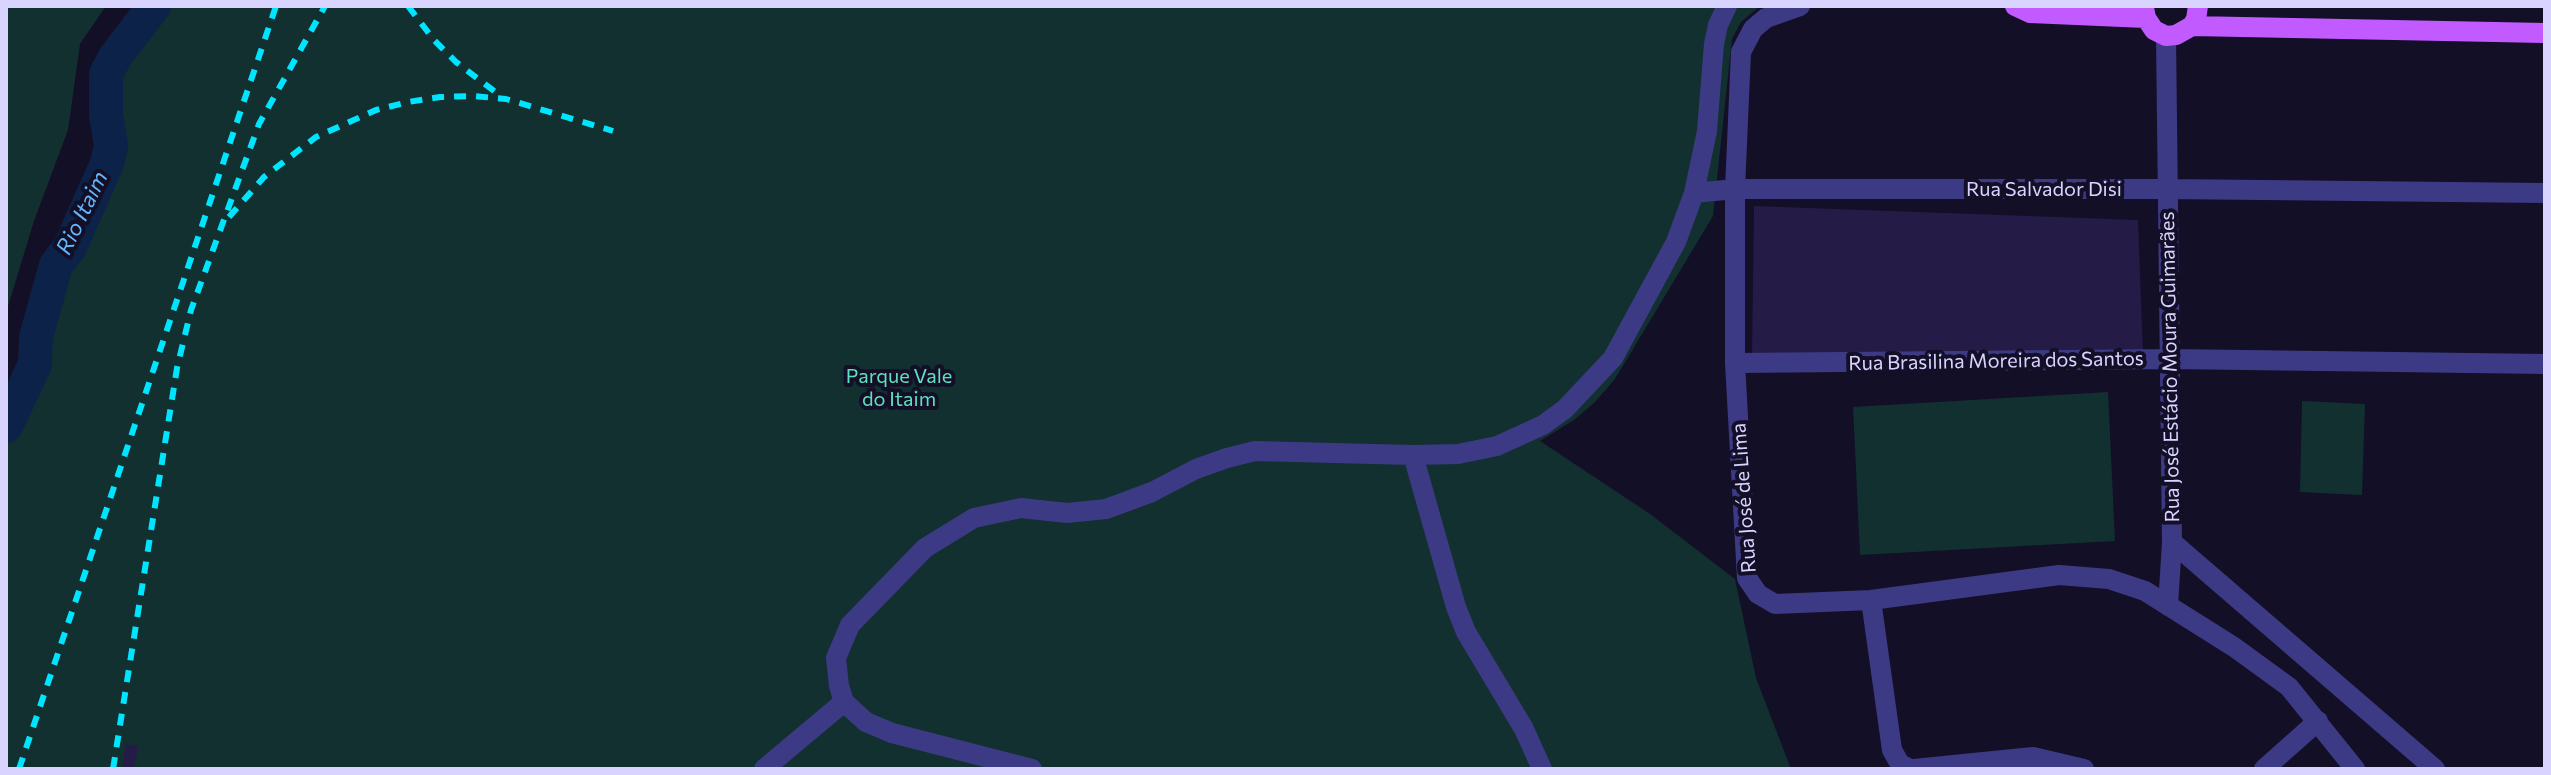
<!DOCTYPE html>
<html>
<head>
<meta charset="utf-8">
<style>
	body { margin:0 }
	#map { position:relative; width:2551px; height:775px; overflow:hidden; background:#130f26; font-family:Commissioner,sans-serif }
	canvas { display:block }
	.frame { position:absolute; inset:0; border:8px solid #d9d4ff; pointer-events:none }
</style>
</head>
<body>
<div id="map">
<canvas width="2551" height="775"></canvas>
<div class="frame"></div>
</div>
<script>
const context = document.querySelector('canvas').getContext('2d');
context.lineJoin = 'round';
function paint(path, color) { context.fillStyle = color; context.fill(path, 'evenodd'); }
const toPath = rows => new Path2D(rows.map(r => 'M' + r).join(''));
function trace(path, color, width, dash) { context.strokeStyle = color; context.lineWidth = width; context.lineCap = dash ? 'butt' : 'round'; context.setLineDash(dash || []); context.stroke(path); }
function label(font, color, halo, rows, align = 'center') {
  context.font = font + ' Commissioner,sans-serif'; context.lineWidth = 8; context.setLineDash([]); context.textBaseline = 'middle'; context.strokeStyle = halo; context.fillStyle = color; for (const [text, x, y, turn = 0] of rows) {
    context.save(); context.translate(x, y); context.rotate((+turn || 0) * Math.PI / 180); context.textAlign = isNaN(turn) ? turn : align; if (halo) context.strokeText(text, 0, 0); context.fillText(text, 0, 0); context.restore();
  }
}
const green = toPath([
	[6,6,106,6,80,44,68,130,34,221,6,313],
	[154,6,1760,6,1741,22,1732,39,1713,216,1615,379,1595,402,1574,420,1540,441,1650,514,1735,579,1756,678,1791,769,6,769,6,424,35,364,56,265,111,146,106,115,106,74],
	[2108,392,2115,541,1860,555,1853,407],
	[2302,401,2365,404,2362,495,2300,492]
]);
const river = toPath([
	[6,426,35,364,36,337,56,265,70,247,107,163,111,146,106,115,106,74,115,57,154,6]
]);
const building = toPath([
	[1754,206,2138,220,2143,353,1752,354],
	[126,744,138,746,134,769,122,769]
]);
const minor = toPath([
	[1800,6,1766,18,1753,29,1741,52,1735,189,1735,363,1747,578,1758,594,1775,604,1871,600,2059,575,2109,579,2145,591,2234,647,2289,687,2355,769],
	[2166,36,2172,542,2168,606],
	[1694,193,1707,131,1714,44,1718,25,1727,6],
	[1735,363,2170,359,2545,364],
	[1413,455,1456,607,1466,632,1524,729,1542,769],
	[2172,542,2435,769],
	[1871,600,1892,750,1900,764,1910,769],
	[764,769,844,702],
	[1032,769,892,733,866,722,844,702,839,686,836,658,850,625,925,548,974,518,1021,508,1067,513,1106,509,1152,492,1196,469,1227,458,1255,451,1413,455,1458,454,1497,446,1543,425,1565,409,1613,358,1676,242,1694,193,1735,189,2168,189,2545,193],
	[1914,769,2033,757,2084,769],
	[2264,769,2318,721]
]);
const major = toPath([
	[2015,6,2030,13,2146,18],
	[2144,8,2146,18,2154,30,2166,36,2176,35,2192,26,2196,19,2198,6],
	[2192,26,2545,33]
]);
const rail = toPath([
	[408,6,434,40,456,62,502,97],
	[229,217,264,177,316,137,376,110,408,102,440,97,473,96,506,99,613,131],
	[19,769,276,6],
	[113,769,177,368,191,310,259,124,325,6]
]);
const streetNames = [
	["Rua Salvador Disi",2044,189],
	["Rua Brasilina Moreira dos Santos",1996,361,-1],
	["Rua José Estácio Moura Guimarães",2170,367,-91],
	["Rua José de Lima",1744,498,-94]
];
const parkNames = [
	["Parque Vale",899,376],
	["do Itaim",899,399]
];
const waterNames = [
	["Rio Itaim",82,213,-64]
];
paint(green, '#12302f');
trace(river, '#0c2248', 34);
paint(building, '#241b47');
trace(minor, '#3d3a85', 20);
trace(major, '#c25bff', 20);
trace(rail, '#00e5ff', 6, [12, 10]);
label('20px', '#d9d4ff', '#130f26', streetNames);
label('20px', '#5fe0c0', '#130f26', parkNames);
label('italic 22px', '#62b6ff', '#130f26', waterNames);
</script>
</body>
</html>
